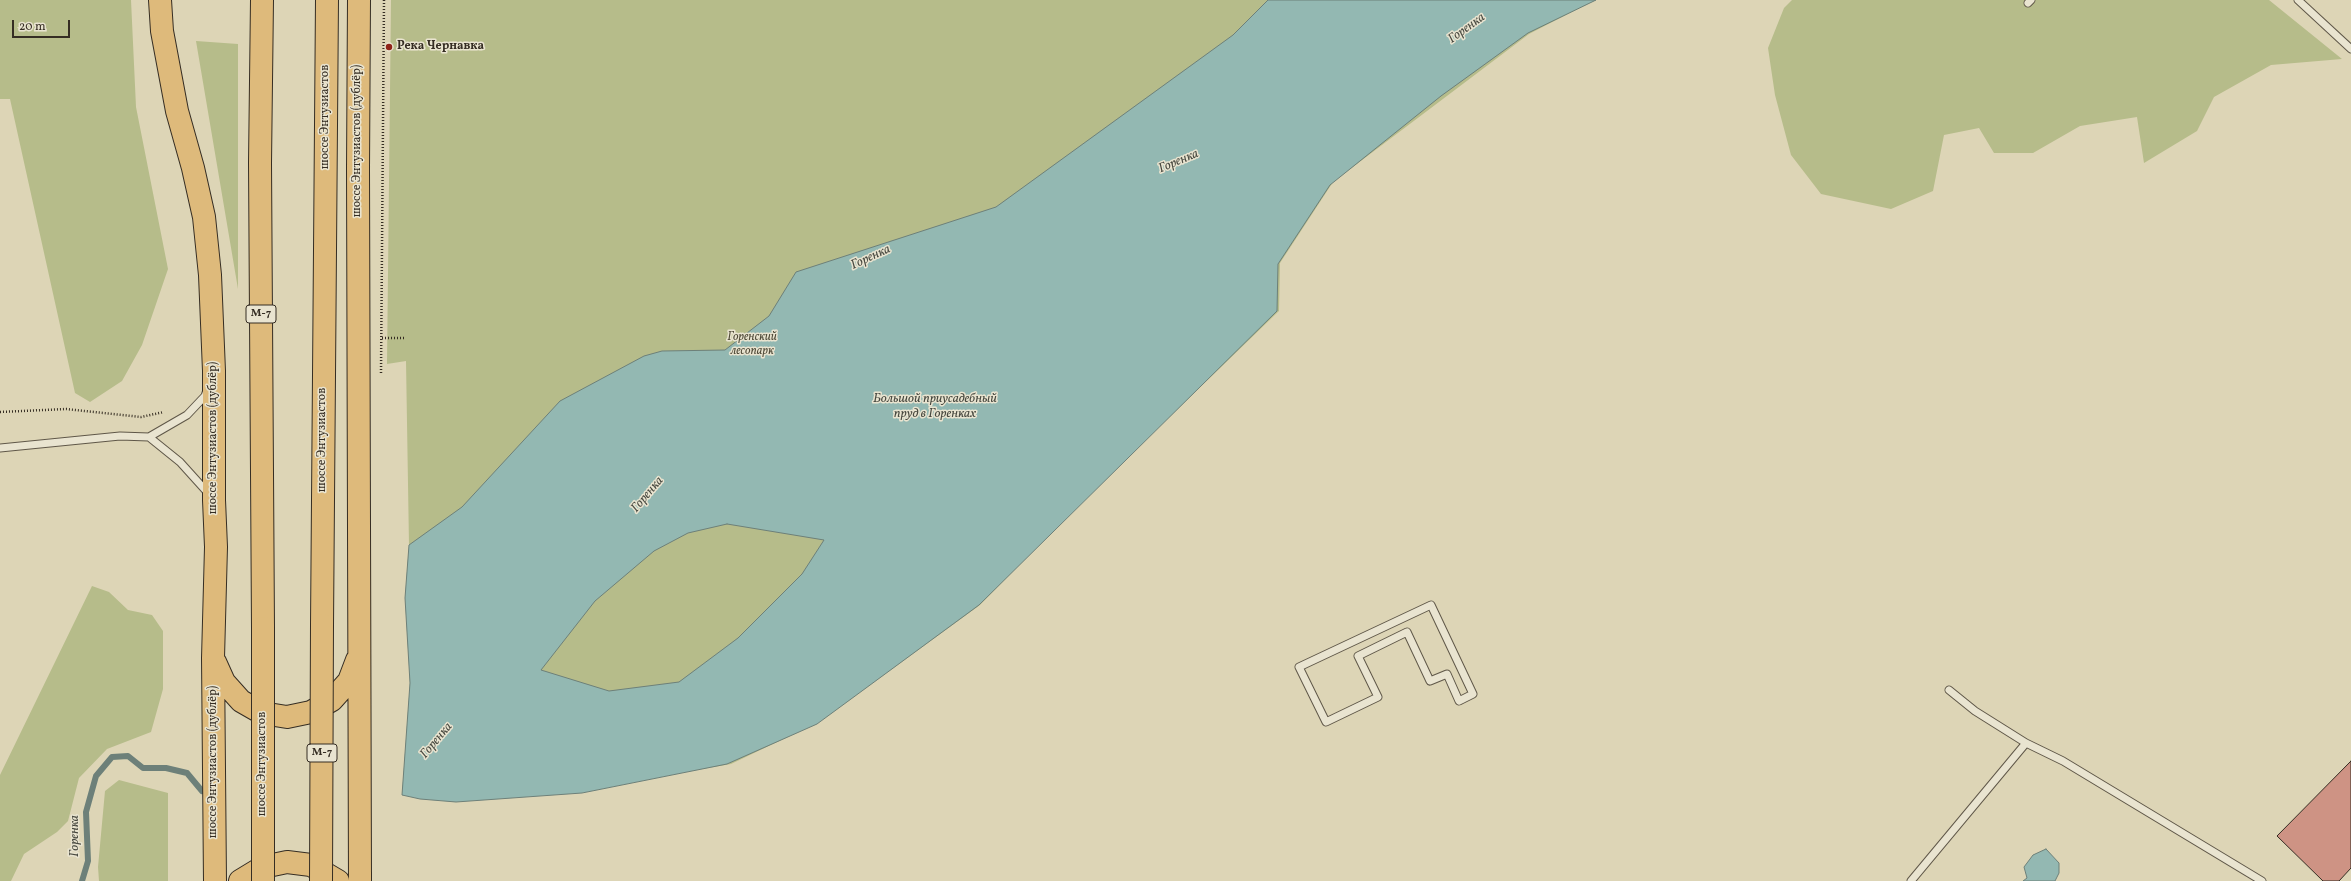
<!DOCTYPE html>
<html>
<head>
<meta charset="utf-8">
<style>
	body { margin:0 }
	#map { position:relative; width:2351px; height:881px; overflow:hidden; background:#ddd5b6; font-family:Vollkorn,serif }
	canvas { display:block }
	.scale { position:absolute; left:12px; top:20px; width:58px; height:18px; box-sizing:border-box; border:2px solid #352d23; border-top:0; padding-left:5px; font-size:12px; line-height:14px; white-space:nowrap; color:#352d23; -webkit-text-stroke:3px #e9e4d0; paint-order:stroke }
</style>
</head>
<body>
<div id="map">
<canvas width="2351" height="881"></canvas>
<div class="scale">20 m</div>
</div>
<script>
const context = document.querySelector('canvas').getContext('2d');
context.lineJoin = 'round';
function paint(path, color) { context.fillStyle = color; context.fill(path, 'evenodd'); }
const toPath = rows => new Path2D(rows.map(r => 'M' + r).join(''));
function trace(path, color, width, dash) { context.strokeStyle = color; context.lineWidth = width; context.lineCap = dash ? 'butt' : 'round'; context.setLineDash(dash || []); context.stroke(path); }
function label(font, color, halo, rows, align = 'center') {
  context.font = font + ' Vollkorn,serif'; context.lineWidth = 3; context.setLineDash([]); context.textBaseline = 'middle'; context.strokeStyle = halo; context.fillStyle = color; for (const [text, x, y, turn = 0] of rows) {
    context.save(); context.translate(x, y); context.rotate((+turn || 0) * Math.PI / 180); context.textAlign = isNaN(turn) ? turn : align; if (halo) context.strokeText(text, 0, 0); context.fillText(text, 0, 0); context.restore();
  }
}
const green = toPath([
	[0,0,131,0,136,107,168,269,142,345,122,381,90,402,75,393,10,99,0,99],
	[391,0,1595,0,1529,34,1333,182,1280,263,1279,311,1070,513,980,605,819,722,731,764,583,790,455,802,402,795,410,683,405,598,409,545,406,361,387,364],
	[1792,0,2269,0,2342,59,2271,65,2214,97,2197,131,2144,163,2137,117,2080,126,2033,153,1994,153,1979,128,1944,135,1933,191,1891,209,1821,194,1791,155,1775,95,1768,48,1784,8],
	[196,41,238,44,238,289],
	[92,586,109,592,128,610,152,615,163,631,163,689,151,732,107,749,79,778,68,821,57,832,24,854,11,881,0,881,0,775],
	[119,780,168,793,168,881,99,881,98,867,105,791]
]);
const water = toPath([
	[1268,0,1596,0,1528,33,1441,96,1330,185,1278,264,1277,311,979,605,817,724,727,764,582,793,456,802,420,799,402,795,410,683,405,598,409,545,462,507,560,401,644,356,662,351,725,350,769,316,796,272,996,207,1233,35,1268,0],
	[727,524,824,540,802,574,738,638,679,682,609,691,541,670,595,601,654,551,688,533,727,524],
	[2046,849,2059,863,2059,873,2055,881,2023,881,2027,878,2024,867,2033,855,2046,849]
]);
const stream = toPath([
	[82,881,88,861,86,812,96,776,112,757,128,756,143,768,166,768,187,773,202,791]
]);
const building = toPath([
	[2351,761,2351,868,2339,881,2323,881,2277,836,2351,761]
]);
const path = toPath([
	[382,338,406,338],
	[381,373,384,0],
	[0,412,66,409,141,417,164,412]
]);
const lane = toPath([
	[2298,0,2351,49],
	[2028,3,2031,0],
	[149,437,180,462,208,493],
	[0,448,120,436,149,437,187,415,205,396,207,390],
	[1431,605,1473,694,1459,701,1447,674,1430,681,1407,632,1358,656,1378,697,1326,722,1299,667,1431,605],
	[1949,690,1975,711,2026,743,2063,761,2262,881],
	[1911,881,2026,743]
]);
const primary = toPath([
	[160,0,162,31,177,111,193,168,204,217,210,275,214,371,214,500,216,547,213,658,215,881],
	[359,0,358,169,360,881],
	[215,662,224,682,241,701,262,713,287,717,311,712,332,700,349,681,357,660],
	[240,881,263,867,287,862,311,865,338,881]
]);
const highway = toPath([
	[262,0,260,163,263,628],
	[322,625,327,0]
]);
const highwayBridge = toPath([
	[263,628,263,881],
	[321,881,322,625]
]);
const markers = [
	[389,47,4,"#8f2418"]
];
const shields = [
	[261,314,30],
	[322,753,30]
];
const shieldNames = [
	["М-7",261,314],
	["М-7",322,753]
];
const poiNames = [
	["Река Чернавка",397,47]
];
const streetNames = [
	["шоссе Энтузиастов",326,117,-90],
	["шоссе Энтузиастов (дублёр)",358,141,-90],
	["шоссе Энтузиастов (дублёр)",214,438,-90],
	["шоссе Энтузиастов",323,440,-90],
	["шоссе Энтузиастов (дублёр)",214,762,-90],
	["шоссе Энтузиастов",263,764,-90]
];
const parkNames = [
	["Горенский",752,338],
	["лесопарк",752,352]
];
const waterNames = [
	["Горенка",1467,29,-36],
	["Горенка",1179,162,-23],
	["Горенка",871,258,-25],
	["Большой приусадебный",935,400],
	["пруд в Горенках",935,415],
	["Горенка",648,495,-50],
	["Горенка",437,741,-50],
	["Горенка",76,836,-90]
];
paint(green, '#b6bc8a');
paint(water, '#93b8b2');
trace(water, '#6d8079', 1);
trace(stream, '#6d8079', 6);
paint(building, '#ce9384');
trace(building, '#352d23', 1);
trace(lane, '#5f5748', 9);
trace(primary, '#352d23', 24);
trace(highway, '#352d23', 24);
trace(path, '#352d23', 2.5, [1, 2]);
trace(lane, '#e9e4d0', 7);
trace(primary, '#deba7b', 22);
trace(highway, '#deba7b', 22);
trace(highwayBridge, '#352d23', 24, []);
trace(highwayBridge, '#deba7b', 22);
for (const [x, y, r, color] of markers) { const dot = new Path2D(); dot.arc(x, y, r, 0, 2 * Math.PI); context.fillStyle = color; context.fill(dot); trace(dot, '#e9e4d0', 1.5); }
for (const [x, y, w] of shields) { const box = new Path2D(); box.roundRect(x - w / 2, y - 9, w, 18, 3); context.fillStyle = '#e9e4d0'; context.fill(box); trace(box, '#352d23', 1); }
label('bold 11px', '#352d23', null, shieldNames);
label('bold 12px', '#352d23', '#e9e4d0', poiNames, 'left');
label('12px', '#352d23', '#e9e4d0', streetNames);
label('italic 12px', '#4f4a38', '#e9e4d0', parkNames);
label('italic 13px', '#484940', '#e9e4d0', waterNames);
</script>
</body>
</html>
